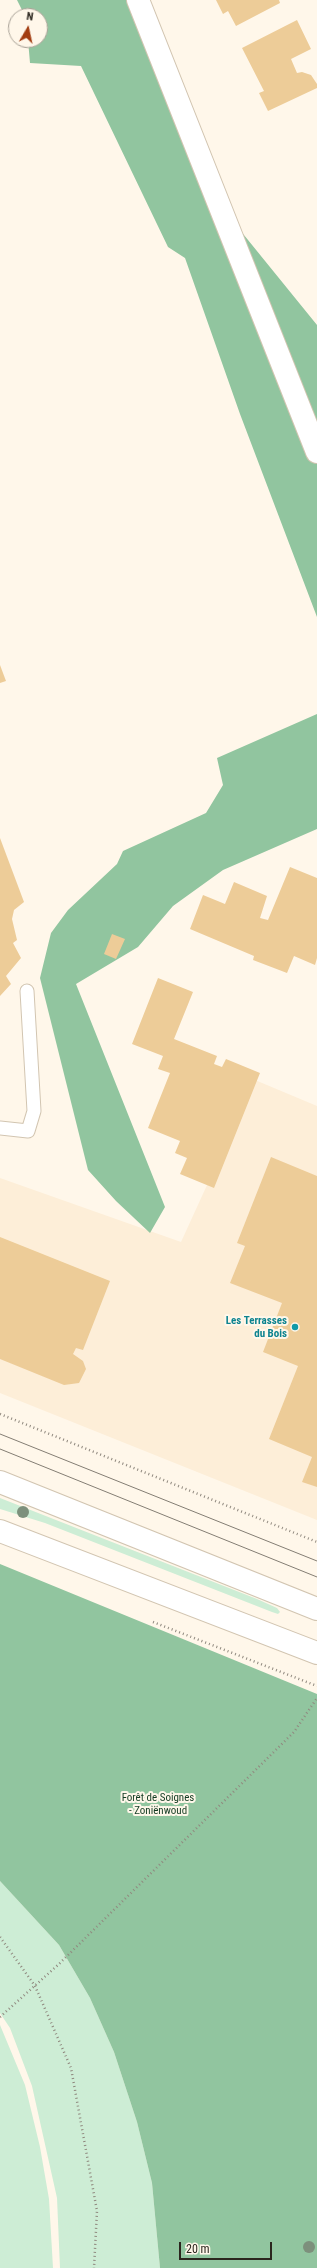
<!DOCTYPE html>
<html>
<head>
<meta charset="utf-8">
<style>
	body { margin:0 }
	#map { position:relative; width:317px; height:2268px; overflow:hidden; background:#fff7ea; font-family:"Roboto Condensed",sans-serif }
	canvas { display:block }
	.north { position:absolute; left:8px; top:8px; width:40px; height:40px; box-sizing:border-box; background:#fff7ea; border:1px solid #aaa398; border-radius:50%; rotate:9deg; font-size:11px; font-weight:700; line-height:16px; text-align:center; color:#2b261e }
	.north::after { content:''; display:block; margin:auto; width:14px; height:18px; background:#a23d11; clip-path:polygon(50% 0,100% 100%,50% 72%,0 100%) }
	.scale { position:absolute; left:179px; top:2242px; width:93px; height:18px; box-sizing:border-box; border:2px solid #2b261e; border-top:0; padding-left:5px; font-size:12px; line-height:14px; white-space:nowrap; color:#2b261e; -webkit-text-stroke:3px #fff7ea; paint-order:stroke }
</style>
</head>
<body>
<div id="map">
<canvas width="317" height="2268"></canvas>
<div class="north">N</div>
<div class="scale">20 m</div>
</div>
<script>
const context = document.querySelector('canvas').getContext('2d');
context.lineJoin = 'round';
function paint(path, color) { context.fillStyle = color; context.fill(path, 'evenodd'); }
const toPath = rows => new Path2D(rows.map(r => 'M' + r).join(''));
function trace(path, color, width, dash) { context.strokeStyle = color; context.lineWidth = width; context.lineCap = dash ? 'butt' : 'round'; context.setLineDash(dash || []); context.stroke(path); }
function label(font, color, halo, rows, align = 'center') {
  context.font = font + ' "Roboto Condensed",sans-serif'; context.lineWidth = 4; context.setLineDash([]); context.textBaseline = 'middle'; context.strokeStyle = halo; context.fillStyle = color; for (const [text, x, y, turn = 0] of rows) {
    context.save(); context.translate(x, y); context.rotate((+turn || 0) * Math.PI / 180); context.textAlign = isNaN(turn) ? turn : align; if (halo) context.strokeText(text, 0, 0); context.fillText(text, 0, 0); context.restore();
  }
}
const built = toPath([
	[255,1080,317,1106,317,1520,0,1393,0,1178,181,1242]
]);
const green = toPath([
	[0,1498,257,1599,277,1608,280,1612,278,1614,272,1612,45,1523,0,1509],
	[0,1881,59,1945,90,1998,114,2052,137,2122,152,2183,160,2268,60,2268,57,2198,32,2086,10,2028,0,2013],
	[0,2025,25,2085,40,2147,49,2199,53,2268,0,2268]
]);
const forest = toPath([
	[17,0,131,0,205,187,317,325,317,617,240,414,185,258,168,247,81,66,30,63,28,40,40,40,40,16,25,16],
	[317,714,317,829,223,870,173,906,138,947,76,984,165,1207,150,1233,116,1201,88,1170,40,978,51,933,68,910,117,864,123,851,206,813,223,785,217,758],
	[0,1564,317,1694,317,2268,160,2268,152,2183,137,2122,114,2052,90,1998,59,1945,0,1881]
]);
const building = toPath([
	[216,0,279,0,280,3,236,26,228,11,223,14],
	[297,20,311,49,291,59,297,73,302,72,311,75,317,84,317,88,268,111,259,93,264,91,242,48],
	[0,665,6,681,0,683],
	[0,838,24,902,14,910,12,919,17,940,13,943,21,958,6,976,11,984,0,996],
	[290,867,317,878,317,958,315,965,294,956,287,973,253,960,254,956,190,929,203,895,225,904,234,882,267,896,260,918,268,920],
	[112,934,125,939,116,959,104,954],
	[158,978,193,992,174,1039,217,1056,214,1064,222,1067,226,1059,260,1073,214,1188,180,1174,187,1158,175,1153,180,1141,148,1128,170,1073,158,1069,163,1056,132,1044],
	[271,1157,317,1176,317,1487,302,1482,312,1457,269,1439,298,1366,263,1352,282,1303,230,1283,245,1246,237,1243],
	[0,1237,110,1281,83,1350,76,1348,73,1354,83,1361,86,1369,79,1383,64,1385,0,1359]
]);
const path = toPath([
	[0,1414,317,1542],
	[153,1622,317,1686],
	[0,1937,35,1986,71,2068,97,2211,94,2268],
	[0,2017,59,1964,294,1732,317,1698]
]);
const service = toPath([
	[0,1128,28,1131,34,1111,27,991]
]);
const minor = toPath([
	[138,0,317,452]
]);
const primary = toPath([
	[0,1482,317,1609],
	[0,1531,317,1653]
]);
const tram = toPath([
	[0,1434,317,1561],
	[0,1449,317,1577]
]);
const trees = [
	[23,1512],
	[309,2247]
];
const markers = [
	[295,1327,4,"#0f9aa8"]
];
const cultureNames = [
	["Les Terrasses",287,1321],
	["du Bois",287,1334]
];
const parkNames = [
	["Forêt de Soignes",158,1798],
	["- Zoniënwoud",158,1811]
];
paint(built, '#fdeed8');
paint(green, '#cdedd5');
paint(forest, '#91c59f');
paint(building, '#edcc98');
trace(service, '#d2c5b1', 15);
trace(minor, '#d2c5b1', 24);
trace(primary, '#d2c5b1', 24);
trace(path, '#90897f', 2.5, [1, 3]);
trace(service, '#fff', 13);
trace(minor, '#fff', 22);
trace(primary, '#fff', 22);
trace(tram, '#837d73', 1);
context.fillStyle = '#7d907c';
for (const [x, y] of trees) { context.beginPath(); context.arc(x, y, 6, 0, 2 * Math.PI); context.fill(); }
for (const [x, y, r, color] of markers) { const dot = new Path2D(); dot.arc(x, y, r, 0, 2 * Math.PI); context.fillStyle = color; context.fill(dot); trace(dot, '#fff7ea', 1.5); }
label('bold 11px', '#0d838f', '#fff7ea', cultureNames, 'right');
label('11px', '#133b22', '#fff7ea', parkNames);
</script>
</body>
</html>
